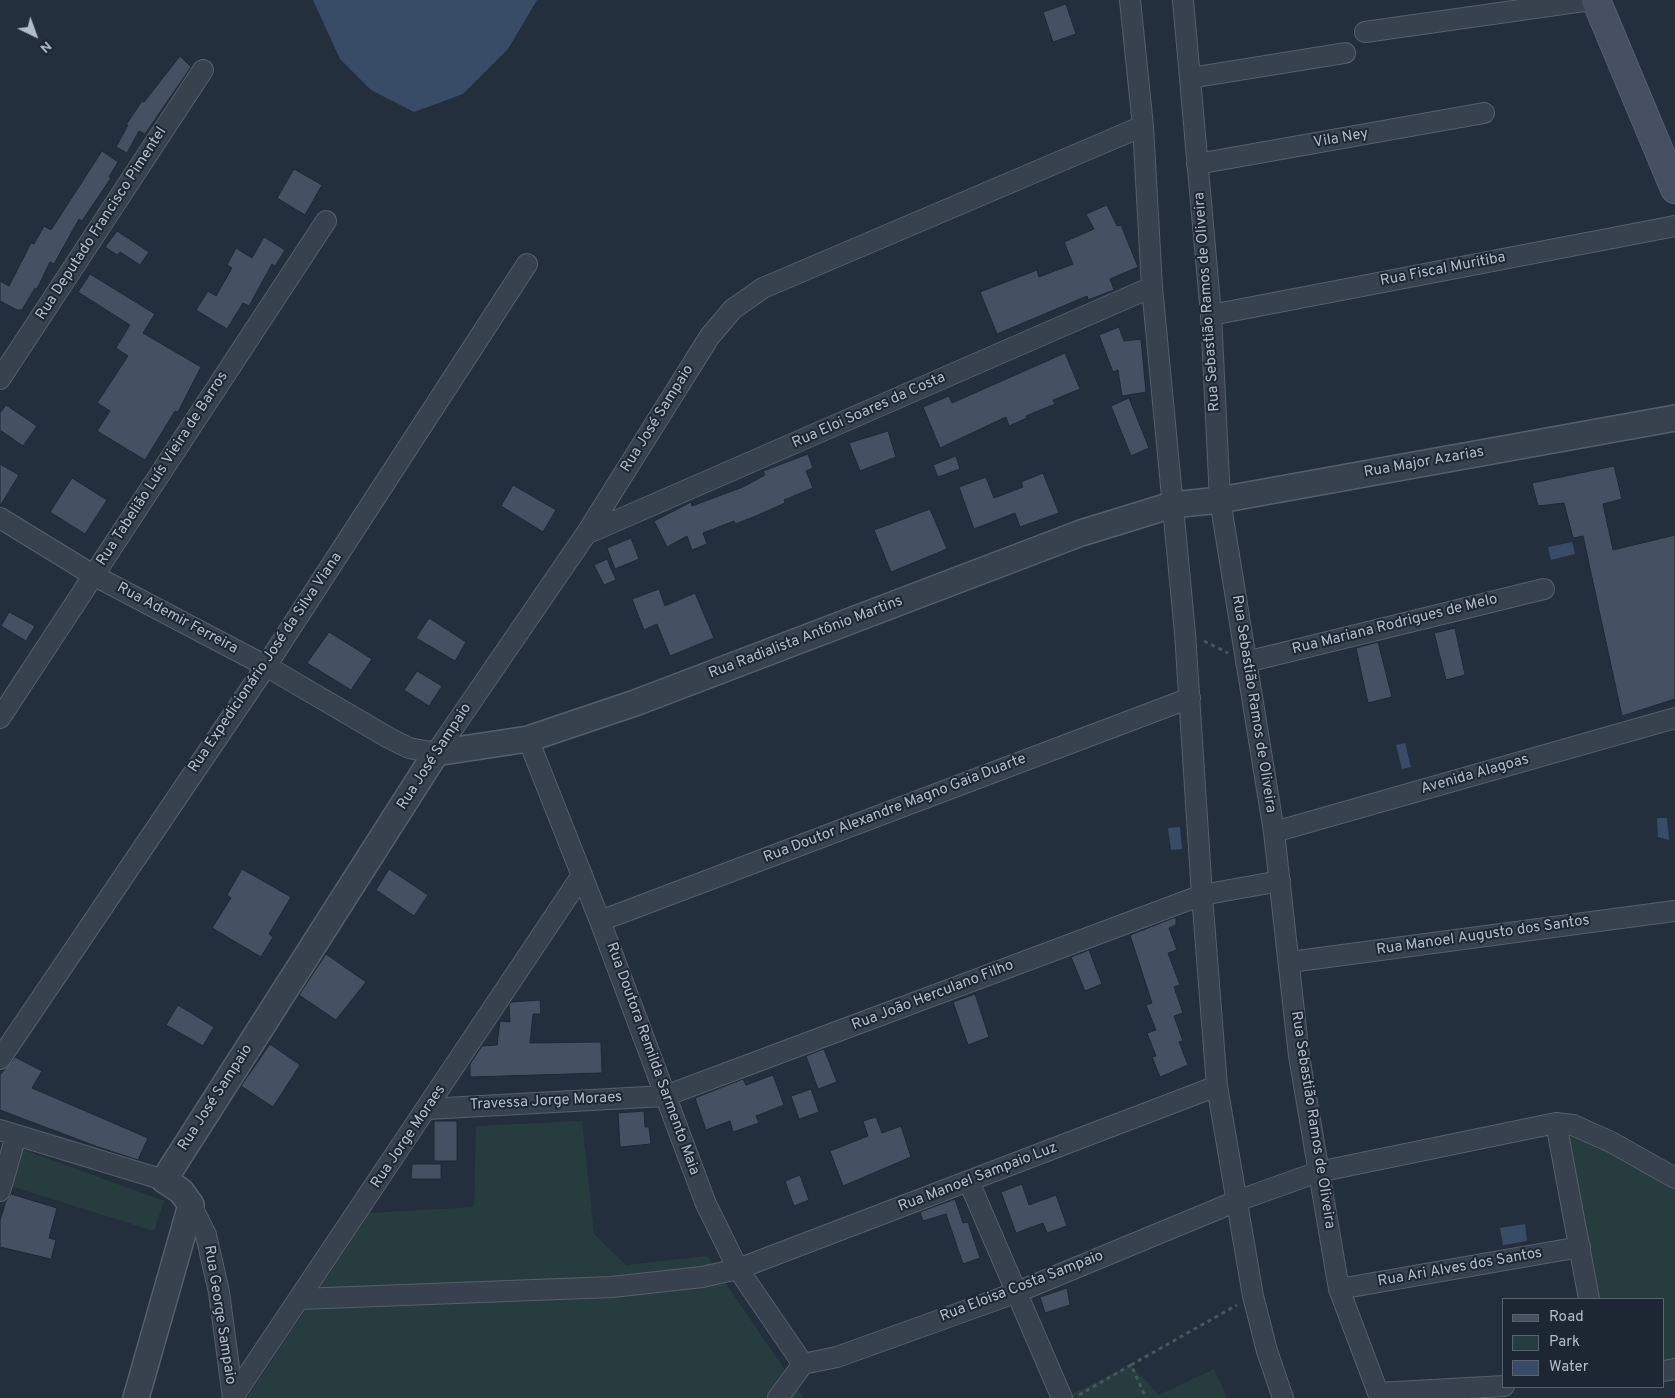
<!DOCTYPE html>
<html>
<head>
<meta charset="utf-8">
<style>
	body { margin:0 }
	#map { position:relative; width:1675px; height:1398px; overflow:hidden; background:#242f3e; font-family:Overpass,sans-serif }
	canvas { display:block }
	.legend { position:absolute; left:1502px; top:1298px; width:162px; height:90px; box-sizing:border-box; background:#1d2633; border:1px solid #59626f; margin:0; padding:6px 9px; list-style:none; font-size:15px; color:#b4bcc9 }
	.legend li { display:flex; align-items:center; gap:10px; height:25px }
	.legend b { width:25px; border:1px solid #59626f }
	.north { position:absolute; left:10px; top:10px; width:50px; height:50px; -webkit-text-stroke:4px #1d2633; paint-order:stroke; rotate:138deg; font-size:14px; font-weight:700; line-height:20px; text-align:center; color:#b4bcc9 }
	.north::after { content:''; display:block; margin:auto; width:18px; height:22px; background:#b4bcc9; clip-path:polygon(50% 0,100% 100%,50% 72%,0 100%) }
</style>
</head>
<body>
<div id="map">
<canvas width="1675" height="1398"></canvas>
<ul class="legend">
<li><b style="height:6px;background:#465061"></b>Road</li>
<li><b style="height:14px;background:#263c3f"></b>Park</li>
<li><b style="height:14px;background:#394c67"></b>Water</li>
</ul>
<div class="north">N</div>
</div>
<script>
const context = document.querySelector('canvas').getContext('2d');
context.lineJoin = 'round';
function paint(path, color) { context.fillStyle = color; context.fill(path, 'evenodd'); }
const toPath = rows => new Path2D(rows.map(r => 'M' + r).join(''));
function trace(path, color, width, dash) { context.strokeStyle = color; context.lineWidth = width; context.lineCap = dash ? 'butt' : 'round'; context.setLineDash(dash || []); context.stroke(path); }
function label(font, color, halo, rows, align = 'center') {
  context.font = font + ' Overpass,sans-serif'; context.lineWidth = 4; context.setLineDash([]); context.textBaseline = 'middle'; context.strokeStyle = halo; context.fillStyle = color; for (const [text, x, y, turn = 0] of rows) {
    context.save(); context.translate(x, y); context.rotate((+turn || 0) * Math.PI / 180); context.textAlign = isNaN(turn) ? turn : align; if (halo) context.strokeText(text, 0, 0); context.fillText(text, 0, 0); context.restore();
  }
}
const green = toPath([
	[582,1121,594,1234,626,1265,707,1256,804,1398,247,1398,369,1213,474,1207,476,1126],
	[1573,1131,1675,1186,1675,1366,1664,1368,1664,1299,1592,1299,1564,1152],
	[16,1147,164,1201,154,1231,4,1184],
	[1131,1365,1159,1395,1214,1369,1227,1398,1064,1398]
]);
const water = toPath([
	[313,0,537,0,508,49,463,94,414,112,371,90,340,59],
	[1572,542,1575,554,1551,560,1548,547],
	[1405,743,1411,767,1402,769,1396,745],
	[1657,818,1667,818,1669,840,1658,837],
	[1180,827,1182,849,1171,850,1168,828],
	[1525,1224,1527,1241,1503,1245,1500,1228]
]);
const building = toPath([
	[1066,4,1076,34,1053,42,1043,12,1066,4],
	[180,56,191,67,145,134,139,131,127,153,116,147,128,125,126,125,142,101,144,102,180,56],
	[102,151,118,162,109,177,111,178,82,221,79,219,54,264,50,262,37,289,35,288,22,310,17,310,0,301,0,281,9,286,31,243,34,244,44,226,51,230,102,151],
	[294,169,322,185,305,215,277,198,294,169],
	[1107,205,1117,226,1121,225,1138,267,1110,279,1114,290,1088,300,1087,296,997,334,980,292,1037,270,1039,277,1073,264,1064,242,1094,229,1086,214,1107,205],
	[117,231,149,252,140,265,120,252,117,255,105,247,117,231],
	[264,237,285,250,275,266,272,264,249,306,243,303,227,329,196,310,208,291,216,296,232,268,227,265,236,248,252,258,264,237],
	[90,274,155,314,143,333,201,367,178,412,175,411,145,460,97,431,110,411,97,403,128,356,116,348,130,325,78,292,90,274],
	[1119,327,1124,341,1141,339,1146,392,1122,396,1118,370,1113,372,1099,335,1119,327],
	[1065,353,1080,389,1053,400,1055,404,1026,416,1027,418,1009,426,1006,417,940,448,923,407,949,396,952,403,1065,353],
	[1129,398,1149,448,1131,456,1111,406,1129,398],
	[6,405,37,426,23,446,0,430,0,413,6,405],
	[888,431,896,457,860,471,849,443,888,431],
	[808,454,813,468,806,471,813,488,784,500,785,503,756,516,735,524,734,521,703,533,707,544,692,550,687,536,667,547,654,521,691,502,692,506,743,487,765,475,763,471,808,454],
	[956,456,960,469,938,477,933,465,956,456],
	[0,464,19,475,0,506,0,464],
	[1614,466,1622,499,1603,504,1613,550,1675,535,1675,699,1622,716,1583,536,1573,538,1564,503,1538,506,1532,483,1614,466],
	[1043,473,1059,513,1020,527,1015,513,974,529,959,487,986,477,994,498,1023,487,1021,482,1043,473],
	[72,478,107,500,85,534,50,512,72,478],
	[513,485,556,510,543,532,501,506,513,485],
	[930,509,947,549,891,572,874,530,930,509],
	[631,538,639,559,615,569,607,548,631,538],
	[607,559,616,580,604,585,594,565,607,559],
	[659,589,665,606,695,593,714,638,670,656,657,624,644,630,632,599,659,589],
	[9,612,35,626,26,641,1,626,9,612],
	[429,618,466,642,455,661,416,638,429,618],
	[1455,628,1465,675,1446,680,1434,633,1455,628],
	[329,632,372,659,351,690,307,663,329,632],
	[1378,642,1392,697,1368,703,1356,648,1378,642],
	[417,671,442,686,429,706,404,690,417,671],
	[242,869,291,897,269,934,273,937,261,957,212,928,231,898,227,895,242,869],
	[389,869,428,895,414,916,376,890,389,869],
	[1176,917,1176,925,1169,928,1177,950,1168,953,1180,985,1174,987,1183,1013,1174,1016,1183,1041,1179,1042,1188,1065,1160,1077,1152,1057,1156,1056,1147,1033,1156,1030,1146,1005,1152,1003,1130,935,1176,917],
	[1089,950,1102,984,1085,991,1071,957,1089,950],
	[326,954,366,982,336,1020,299,995,326,954],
	[975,994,989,1037,968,1045,953,1002,975,994],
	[540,1000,541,1014,533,1014,530,1043,601,1042,602,1073,470,1077,470,1064,482,1046,497,1045,500,1021,510,1022,509,1005,511,1002,540,1000],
	[178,1005,214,1027,203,1046,166,1025,178,1005],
	[270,1044,300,1065,273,1107,241,1086,270,1044],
	[824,1049,837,1082,818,1089,806,1056,824,1049],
	[15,1057,42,1071,32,1088,148,1138,138,1160,98,1147,0,1110,0,1075,15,1057],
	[773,1075,784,1105,756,1116,759,1123,733,1132,730,1121,706,1130,695,1098,743,1079,746,1085,773,1075],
	[811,1089,819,1112,799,1119,791,1096,811,1089],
	[644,1111,645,1127,649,1127,651,1144,620,1147,618,1113,644,1111],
	[876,1117,882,1133,901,1126,911,1157,843,1186,830,1151,868,1136,863,1121,876,1117],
	[434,1121,457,1121,457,1161,434,1161,434,1121],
	[412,1164,441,1164,441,1179,411,1179,412,1164],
	[800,1175,809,1200,794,1206,785,1181,800,1175],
	[1022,1184,1029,1205,1056,1195,1067,1226,1047,1233,1043,1223,1016,1233,1001,1192,1022,1184],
	[11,1194,57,1208,49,1238,56,1240,51,1259,0,1247,0,1221,6,1201,11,1194],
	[955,1199,963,1223,968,1222,980,1258,963,1264,946,1214,923,1221,920,1212,955,1199],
	[1067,1288,1070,1305,1045,1313,1040,1297,1067,1288]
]);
const path = toPath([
	[1204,641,1228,653],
	[1131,1365,1237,1305],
	[1079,1395,1131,1365,1146,1398]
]);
const minor = toPath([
	[1130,0,1143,126,1152,287,1185,633,1202,895,1217,1086,1253,1296,1267,1351,1283,1398],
	[1183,0,1211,315,1220,500,1274,832,1299,1056,1339,1289,1380,1398],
	[1365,32,1591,0],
	[1190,78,1345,53],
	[1197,164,1484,113],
	[1211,315,1675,226],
	[0,379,203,70],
	[0,518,93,575,266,666,389,738,409,748,436,753,586,534,710,336,733,309,763,288,1143,126],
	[586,534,1152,287],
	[1246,662,1544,589],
	[0,718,326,221],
	[528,739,600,921,706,1204,738,1269,803,1364],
	[1274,832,1675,718],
	[600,921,1190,698],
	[1290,962,1675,911],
	[0,1059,266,666,527,264],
	[427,1109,665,1096,1202,895,1280,881],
	[1556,1123,1589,1299],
	[0,1130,164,1180],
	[969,1182,1062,1398],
	[0,1191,16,1136],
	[191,1205,206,1235,219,1292,233,1398],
	[1339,1289,1580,1247],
	[300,1299,612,1287,702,1277,738,1269,1217,1086],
	[803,1364,837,1357,1015,1293,1237,1201,1318,1172,1556,1123,1573,1125,1611,1142,1675,1178],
	[1664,1371,1675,1369],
	[1378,1393,1504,1386],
	[233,1397,582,875],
	[778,1398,803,1364]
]);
const tertiary = toPath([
	[136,1398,191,1205,181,1191,164,1180,436,753,528,739,635,703,1081,533,1172,505,1220,500,1675,418]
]);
const secondary = toPath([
	[1596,0,1675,189]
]);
const streetNames = [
	["Vila Ney",1341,139,-10],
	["Rua Deputado Francisco Pimentel",102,224,-57],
	["Rua Fiscal Muritiba",1443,270,-11],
	["Rua Sebastião Ramos de Oliveira",1208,302,-94],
	["Rua Eloi Soares da Costa",869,411,-24],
	["Rua José Sampaio",658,419,-58],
	["Rua Major Azarias",1424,463,-10],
	["Rua Tabelião Luís Vieira de Barros",163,469,-57],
	["Rua Ademir Ferreira",177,619,28],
	["Rua Mariana Rodrigues de Melo",1395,625,-14],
	["Rua Radialista Antônio Martins",806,638,-21],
	["Rua Expedicionário José da Silva Viana",266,663,-56],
	["Rua Sebastião Ramos de Oliveira",1253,704,81],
	["Rua José Sampaio",435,757,-57],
	["Avenida Alagoas",1475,775,-16],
	["Rua Doutor Alexandre Magno Gaia Duarte",895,809,-21],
	["Rua Manoel Augusto dos Santos",1483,936,-8],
	["Rua João Herculano Filho",933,996,-21],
	["Rua Doutora Remilda Sarmento Maia",652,1059,70],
	["Rua José Sampaio",216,1098,-57],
	["Travessa Jorge Moraes",546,1102,-3],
	["Rua Sebastião Ramos de Oliveira",1312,1120,81],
	["Rua Jorge Moraes",409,1137,-56],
	["Rua Manoel Sampaio Luz",978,1178,-21],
	["Rua Ari Alves dos Santos",1460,1268,-10],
	["Rua Eloisa Costa Sampaio",1022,1287,-21],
	["Rua George Sampaio",219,1315,81]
];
paint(green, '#263c3f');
paint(water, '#394c67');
paint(building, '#455162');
trace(building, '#1f2835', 1);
trace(minor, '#565f6c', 22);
trace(tertiary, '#565f6c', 28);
trace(secondary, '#565f6c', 30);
trace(path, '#44595c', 3, [4, 4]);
trace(minor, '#38414e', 20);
trace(tertiary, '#38414e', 25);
trace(secondary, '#465061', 28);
label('15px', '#b4bcc9', '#1d2633', streetNames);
</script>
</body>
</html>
